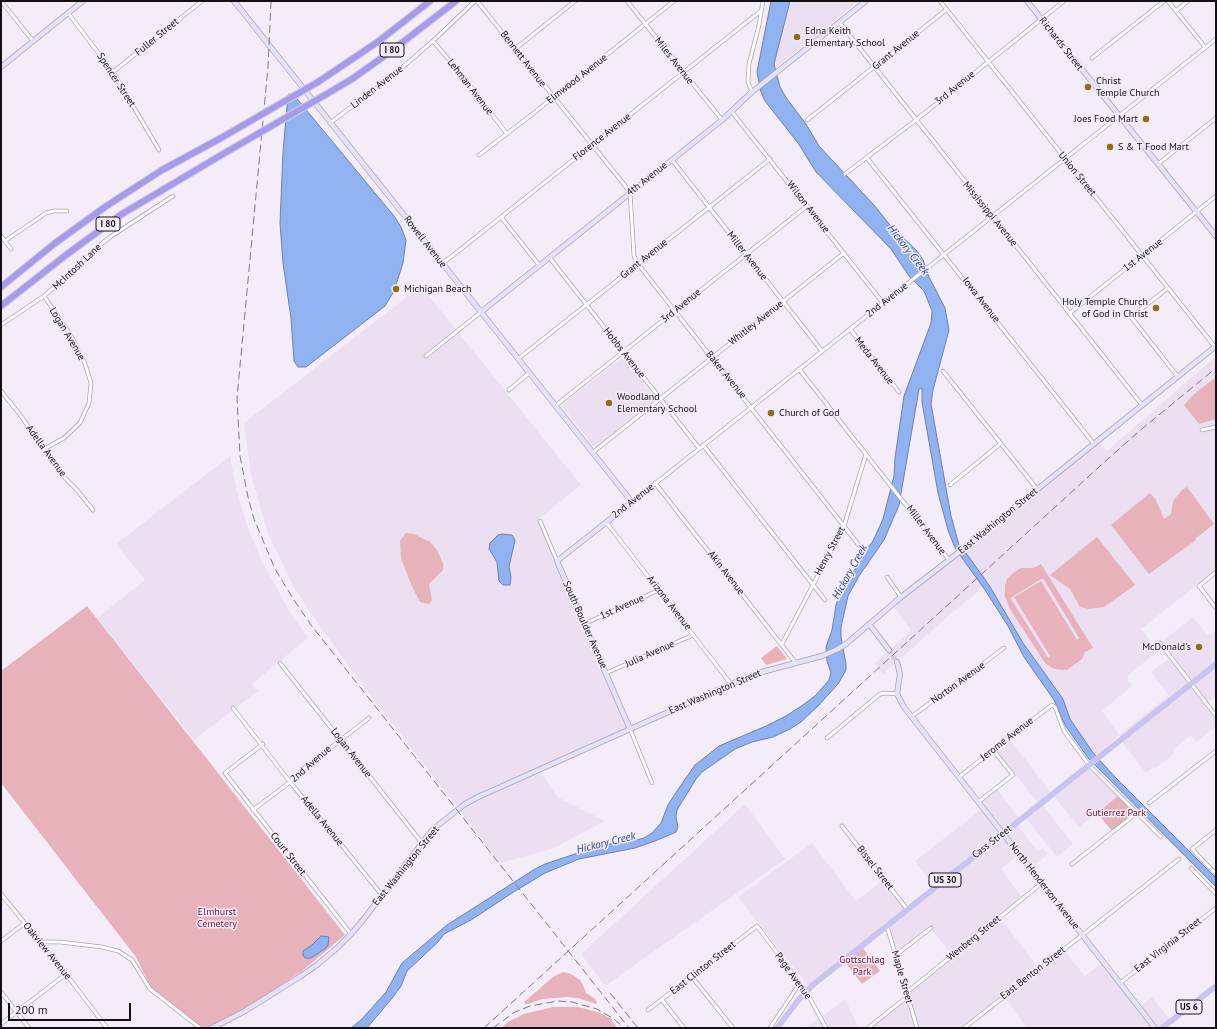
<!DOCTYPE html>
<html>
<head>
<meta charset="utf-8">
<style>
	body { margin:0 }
	#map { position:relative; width:1217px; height:1029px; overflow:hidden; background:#f5ecfa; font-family:"PT Sans",sans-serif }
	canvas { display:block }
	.frame { position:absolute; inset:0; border:2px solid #131015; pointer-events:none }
	.scale { position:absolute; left:8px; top:1003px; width:123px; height:18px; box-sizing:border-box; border:2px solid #131015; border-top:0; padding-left:5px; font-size:12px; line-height:14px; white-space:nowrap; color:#131015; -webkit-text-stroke:3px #f5ecfa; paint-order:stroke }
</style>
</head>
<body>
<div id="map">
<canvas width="1217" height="1029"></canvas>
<div class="frame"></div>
<div class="scale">200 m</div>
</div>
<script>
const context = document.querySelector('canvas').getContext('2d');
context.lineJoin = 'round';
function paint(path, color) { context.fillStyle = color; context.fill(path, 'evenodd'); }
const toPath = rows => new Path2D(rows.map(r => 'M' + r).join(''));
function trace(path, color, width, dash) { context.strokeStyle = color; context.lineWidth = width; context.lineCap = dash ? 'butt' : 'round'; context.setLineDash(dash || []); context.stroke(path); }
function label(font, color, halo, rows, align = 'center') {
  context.font = font + ' "PT Sans",sans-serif'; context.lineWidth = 3; context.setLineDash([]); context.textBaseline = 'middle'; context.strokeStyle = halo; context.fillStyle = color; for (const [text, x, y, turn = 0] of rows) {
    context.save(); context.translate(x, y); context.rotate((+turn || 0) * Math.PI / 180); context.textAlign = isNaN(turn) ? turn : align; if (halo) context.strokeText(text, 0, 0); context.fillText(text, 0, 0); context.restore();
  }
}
const built = toPath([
	[790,1,859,1,776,68,774,64],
	[421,286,581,485,540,518,627,729,478,795,458,808,380,708,321,628,293,586,267,531,251,474,244,423],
	[1216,356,1216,570,1141,629,1155,647,1193,617,1208,636,1216,630,1216,696,1206,704,1216,717,1216,726,1196,742,1191,735,1173,750,1175,753,1156,768,1154,767,1146,773,1125,746,1119,735,1097,757,1070,719,1063,699,1023,643,986,581,981,586,979,591,953,612,883,674,874,664,911,630,892,605,958,553,973,572,963,549,1098,441,1107,451],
	[1161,649,1169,659,1151,672,1169,695,1119,735,1102,711,1132,686,1128,680,1128,675],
	[622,358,657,400,595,448,561,405],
	[230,456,236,488,247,525,261,559,289,611,308,638,252,684,258,691,194,740,97,618,145,580,116,544],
	[1009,738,1052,794,1039,804,995,749],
	[1088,767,1118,796,1079,827,1053,795],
	[540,770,557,797,605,821,552,849,500,863,459,810,466,804],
	[996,788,1020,819,1003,833,979,802],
	[1041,803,1073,844,1057,857,1024,816],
	[745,804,785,859,605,986,581,954],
	[983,808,1002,833,935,887,915,861],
	[1016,823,1038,852,1043,848,1048,854,1031,868,1019,854,1001,869,1023,898,952,955,930,928,896,955,887,926],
	[812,843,856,901,883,880,907,909,809,987,738,897],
	[1000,918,1039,968,963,1028,917,1028,907,993],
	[1064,950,1085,976,1103,962,1140,1007,1152,997,1171,1021,1162,1028,1027,1028,1004,997],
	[907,997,916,1028,867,1028],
	[845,999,859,1028,805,1028,835,1007]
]);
const green = toPath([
	[1216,377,1216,419,1199,424,1184,405,1193,395],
	[1187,487,1214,524,1195,539,1196,540,1149,574,1111,525,1150,493,1156,500,1164,519,1171,514,1173,501,1182,490],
	[406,533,414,534,430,542,437,550,443,563,443,570,429,584,432,600,429,604,420,602,410,582,401,558,400,541],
	[1097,537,1135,585,1104,607,1089,609,1080,607,1070,589,1050,575],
	[1041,564,1093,648,1085,652,1082,659,1067,670,1054,669,1045,663,1010,609,1005,597,1005,586,1007,579,1013,573,1021,568,1034,568],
	[1043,578,1079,638,1077,640,1041,581,1014,597,1050,656,1048,658,1011,599,1012,597],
	[87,606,345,935,302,971,244,1010,210,1028,202,1028,151,988,136,957,1,783,1,671],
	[777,646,787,659,766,665,761,658],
	[1118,796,1136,813,1112,831,1097,813],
	[862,947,880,971,862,984,844,961],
	[563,972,571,974,580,980,583,985,586,993,594,998,597,1002,596,1004,578,998,567,997,542,999,528,1004,525,1004,524,1002,553,977],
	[553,1007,578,1007,598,1012,610,1018,617,1028,500,1028,510,1021,524,1014]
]);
const water = toPath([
	[771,1,790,1,774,64,780,87,787,99,806,124,819,146,874,205,890,225,917,251,923,260,929,277,945,308,949,330,933,390,931,404,951,516,959,545,966,553,989,585,1023,643,1063,699,1070,719,1094,754,1116,778,1216,878,1216,887,1088,758,1065,725,1054,700,1024,657,1008,626,985,590,955,548,948,530,938,493,922,402,922,388,919,389,918,395,899,505,884,540,859,576,848,596,841,627,841,637,846,664,846,670,838,684,818,706,801,722,790,729,773,737,752,742,735,749,702,772,696,779,677,810,676,817,678,827,676,832,655,841,635,848,579,859,545,873,512,893,471,920,444,934,438,942,407,971,401,986,393,997,367,1028,351,1028,361,1020,386,992,402,963,447,925,535,869,545,864,581,852,609,844,636,840,644,838,652,833,661,823,668,805,677,791,695,765,704,758,719,746,766,726,786,716,803,705,816,695,829,680,831,673,827,661,826,647,832,630,836,605,840,594,855,569,865,551,873,541,883,519,894,476,895,458,904,396,931,323,932,311,924,291,909,276,891,249,816,172,798,143,765,101,761,92,757,72,771,1],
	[289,94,293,94,394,216,401,227,406,240,403,263,394,291,385,306,306,367,298,367,294,361,291,318,283,263,280,223,283,152,288,95,289,94],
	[502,534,512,535,515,540,509,567,511,577,510,585,503,585,499,581,497,562,489,549,490,543,498,535,502,534],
	[321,936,329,937,328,945,326,948,311,958,305,958,303,955,303,951,312,945,321,936]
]);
const secondaryTunnel = toPath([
	[889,650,897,662]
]);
const street = toPath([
	[1,1,33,41],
	[477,1,630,192,634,256,638,264,858,544],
	[627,1,722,120],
	[940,1,1215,347],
	[1168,1,1205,47],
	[1176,11,1188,1],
	[68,13,113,72,159,150],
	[839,22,1142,405],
	[433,41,461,74,507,134],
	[515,49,575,1],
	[1092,58,1164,1],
	[113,72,202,1],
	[752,92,748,82,749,64,759,25,763,1],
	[732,112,883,303],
	[807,120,946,10],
	[330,123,391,77,433,41,475,1],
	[479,155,530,116,674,1],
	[867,158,1094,444],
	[672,160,822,351],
	[1158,164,1216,118],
	[845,174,916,120,1064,1],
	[501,217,539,265],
	[1,236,11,249],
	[5,241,46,213,54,211,67,211],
	[549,257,699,448],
	[442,264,762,10],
	[1168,288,1131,317,1178,377],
	[44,296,70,334,79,351,85,364,91,383,89,403,80,423,64,438,44,449],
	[1070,313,1216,196],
	[1,325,44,296,65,278,93,251,110,237,173,196],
	[850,329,899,392],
	[426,356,481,312],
	[518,359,770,159],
	[799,369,949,560],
	[943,371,1037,489],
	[509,390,529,373],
	[1,391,21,416,60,473,77,490,93,510],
	[555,406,807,206],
	[1202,430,1216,427],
	[703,445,825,600],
	[592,453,844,253],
	[655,483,795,662],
	[950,485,1000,444],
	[632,502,1216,39],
	[540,521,557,561],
	[606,522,731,684],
	[1216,572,1199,586,1216,608],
	[887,577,901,597],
	[584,624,659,590],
	[1160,643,1216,716],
	[782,644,844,526,866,454],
	[280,663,422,843],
	[606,673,693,635],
	[233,708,290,782,382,895],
	[911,717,1004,648],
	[630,729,652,783],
	[827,738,880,694,886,693,897,694],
	[263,744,225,773,351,934],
	[959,777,1007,739,1052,705,1055,707,1064,731,1089,765,1161,837],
	[978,802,1013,775,993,750],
	[1149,803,1216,751],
	[253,810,290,782,302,770,369,718],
	[842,826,907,909],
	[1216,830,1192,849,1216,874],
	[1072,864,1137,813],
	[1191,868,1216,894],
	[1,894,66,974,107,1028],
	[887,926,917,1028],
	[1,941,25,923],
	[39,942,60,942,102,947,118,951,132,960,150,989,200,1028],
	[896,955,931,928],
	[692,977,733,1028],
	[1120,983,1216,908],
	[1,992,29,1028],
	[906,993,1042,883],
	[662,1000,684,1028],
	[648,1010,757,926,806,991,826,1028],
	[1,1024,66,974],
	[770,1028,800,983],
	[868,1028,907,997],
	[964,1028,1179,859]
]);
const secondary = toPath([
	[234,1,632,502,557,561,630,729],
	[1027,1,1216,236],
	[1,67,83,1],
	[481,312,722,120,752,92,866,1],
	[869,624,889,650],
	[897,662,900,674,897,694,904,707,1155,1028],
	[212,1028,245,1011,301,976,318,964,337,948,351,934,363,920,432,830,465,804,478,797,731,684,758,673,822,656,838,649,846,644,901,597,949,560,1216,346]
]);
const primary = toPath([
	[777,1028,800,998,814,984,1216,664],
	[1162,1028,1216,986]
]);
const highway = toPath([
	[318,82,379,41,430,1],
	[325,95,352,79,390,52,456,1],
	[1,287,54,244,105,207,162,170,221,138],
	[1,306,66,255,122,214,223,154]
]);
const rail = toPath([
	[271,1,268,67,237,398,240,456,248,497,254,519,275,569,294,600,311,625,629,1028],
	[610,993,638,1028],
	[484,1028,1110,457,1137,433,1216,368],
	[493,1028,515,1012,530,1006,558,1001,572,1002,597,1009,614,1019,623,1027]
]);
const highwayBridge = toPath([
	[221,138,318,82],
	[223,154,325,95]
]);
const markers = [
	[797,37,4,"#8e6f13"],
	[1088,87,4,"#8e6f13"],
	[1146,119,4,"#8e6f13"],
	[1110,147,4,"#8e6f13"],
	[396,289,4,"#8e6f13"],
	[1156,308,4,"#8e6f13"],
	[609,403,4,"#8e6f13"],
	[771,413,4,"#8e6f13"],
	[1199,647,4,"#8e6f13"]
];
const shields = [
	[392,50,24],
	[108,224,24],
	[945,880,32],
	[1189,1007,26]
];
const shieldNames = [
	["I 80",392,50],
	["I 80",108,224],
	["US 30",945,880],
	["US 6",1189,1007]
];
const poiNames = [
	["Edna Keith",805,31],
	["Elementary School",805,43],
	["Christ",1096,81],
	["Temple Church",1096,93],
	["Joes Food Mart",1138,119,"right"],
	["S & T Food Mart",1118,147],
	["Michigan Beach",404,289],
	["Holy Temple Church",1148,302,"right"],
	["of God in Christ",1148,314,"right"],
	["Woodland",617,397],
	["Elementary School",617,409],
	["Church of God",779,413],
	["McDonald's",1191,647,"right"]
];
const streetNames = [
	["Fuller Street",157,37,-39],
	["Richards Street",1061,44,52],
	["Grant Avenue",896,50,-39],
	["Bennett Avenue",523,59,52],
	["Miles Avenue",674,61,52],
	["Elmwood Avenue",577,79,-38],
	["Spencer Street",116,80,57],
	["Linden Avenue",377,87,-38],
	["Lehman Avenue",470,87,52],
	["3rd Avenue",955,88,-39],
	["Florence Avenue",602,137,-38],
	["Union Street",1077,174,51],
	["4th Avenue",647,179,-38],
	["Wilson Avenue",808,207,52],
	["Mississippi Avenue",990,214,51],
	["Rowell Avenue",425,242,52],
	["1st Avenue",1143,255,-38],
	["Miller Avenue",747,256,52],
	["Grant Avenue",644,259,-39],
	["McIntosh Lane",77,267,-43],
	["2nd Avenue",887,300,-38],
	["Iowa Avenue",981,300,52],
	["3rd Avenue",681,306,-39],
	["Whitley Avenue",756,323,-38],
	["Logan Avenue",67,334,59],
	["Hobbs Avenue",624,353,52],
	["Meda Avenue",874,361,52],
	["Baker Avenue",726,375,51],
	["Adella Avenue",46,451,54],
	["2nd Avenue",633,501,-38],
	["East Washington Street",998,521,-39],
	["Miller Avenue",926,530,53],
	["Henry Street",830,551,-62],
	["Akin Avenue",726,573,52],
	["Arizona Avenue",669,603,52],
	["1st Avenue",622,607,-24],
	["South Boulder Avenue",585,625,66],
	["Julia Avenue",650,654,-24],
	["Norton Avenue",958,683,-36],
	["East Washington Street",715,692,-23],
	["Jerome Avenue",1007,739,-38],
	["Logan Avenue",351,753,52],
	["2nd Avenue",311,764,-41],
	["Adella Avenue",322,821,51],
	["Cass Street",992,842,-38],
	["Court Street",288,854,52],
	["East Washington Street",406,866,-51],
	["Bissel Street",875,868,52],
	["North Henderson Avenue",1044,886,52],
	["Wenberg Street",974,938,-39],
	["East Virginia Street",1168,945,-38],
	["Oakview Avenue",47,951,51],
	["East Clinton Street",703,968,-38],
	["East Benton Street",1033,973,-38],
	["Page Avenue",793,976,54],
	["Maple Street",902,977,74]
];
const parkNames = [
	["Gutierrez Park",1116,813],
	["Elmhurst",217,912],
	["Cemetery",217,924],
	["Gottschlag",862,960],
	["Park",862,972]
];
const waterNames = [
	["Hickory Creek",908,250,52],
	["Hickory Creek",850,572,-61],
	["Hickory Creek",606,843,-14]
];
paint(built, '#eddff2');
paint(green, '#e7b2ba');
paint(water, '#91b2f0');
trace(water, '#6b81ae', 1);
trace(secondaryTunnel, '#d3cbd8', 4.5, [4.5, 2]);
trace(street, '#aba2b0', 4.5);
trace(secondary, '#aba2b0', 6);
trace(primary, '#d0cfd0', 6);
trace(highway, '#d0cfd0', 8);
trace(street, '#fff', 3);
trace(secondary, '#e4e1fa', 4.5);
trace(primary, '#c9c2f4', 5);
trace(highway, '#a59aed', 6);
trace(rail, '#7e7882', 1, [8, 4]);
trace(highwayBridge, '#d0cfd0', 8, []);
trace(highwayBridge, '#a59aed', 6);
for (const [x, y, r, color] of markers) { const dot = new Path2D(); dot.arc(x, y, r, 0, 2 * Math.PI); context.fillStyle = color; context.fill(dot); trace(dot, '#f5ecfa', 1.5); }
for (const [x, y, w] of shields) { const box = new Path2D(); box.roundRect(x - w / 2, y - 7, w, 14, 3); context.fillStyle = '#f5ecfa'; context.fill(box); trace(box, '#131015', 1); }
label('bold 9px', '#131015', null, shieldNames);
label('10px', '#131015', '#f5ecfa', poiNames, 'left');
label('10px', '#131015', '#f5ecfa', streetNames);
label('10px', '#711331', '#f5ecfa', parkNames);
label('italic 11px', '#23468e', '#f5ecfa', waterNames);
</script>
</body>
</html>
